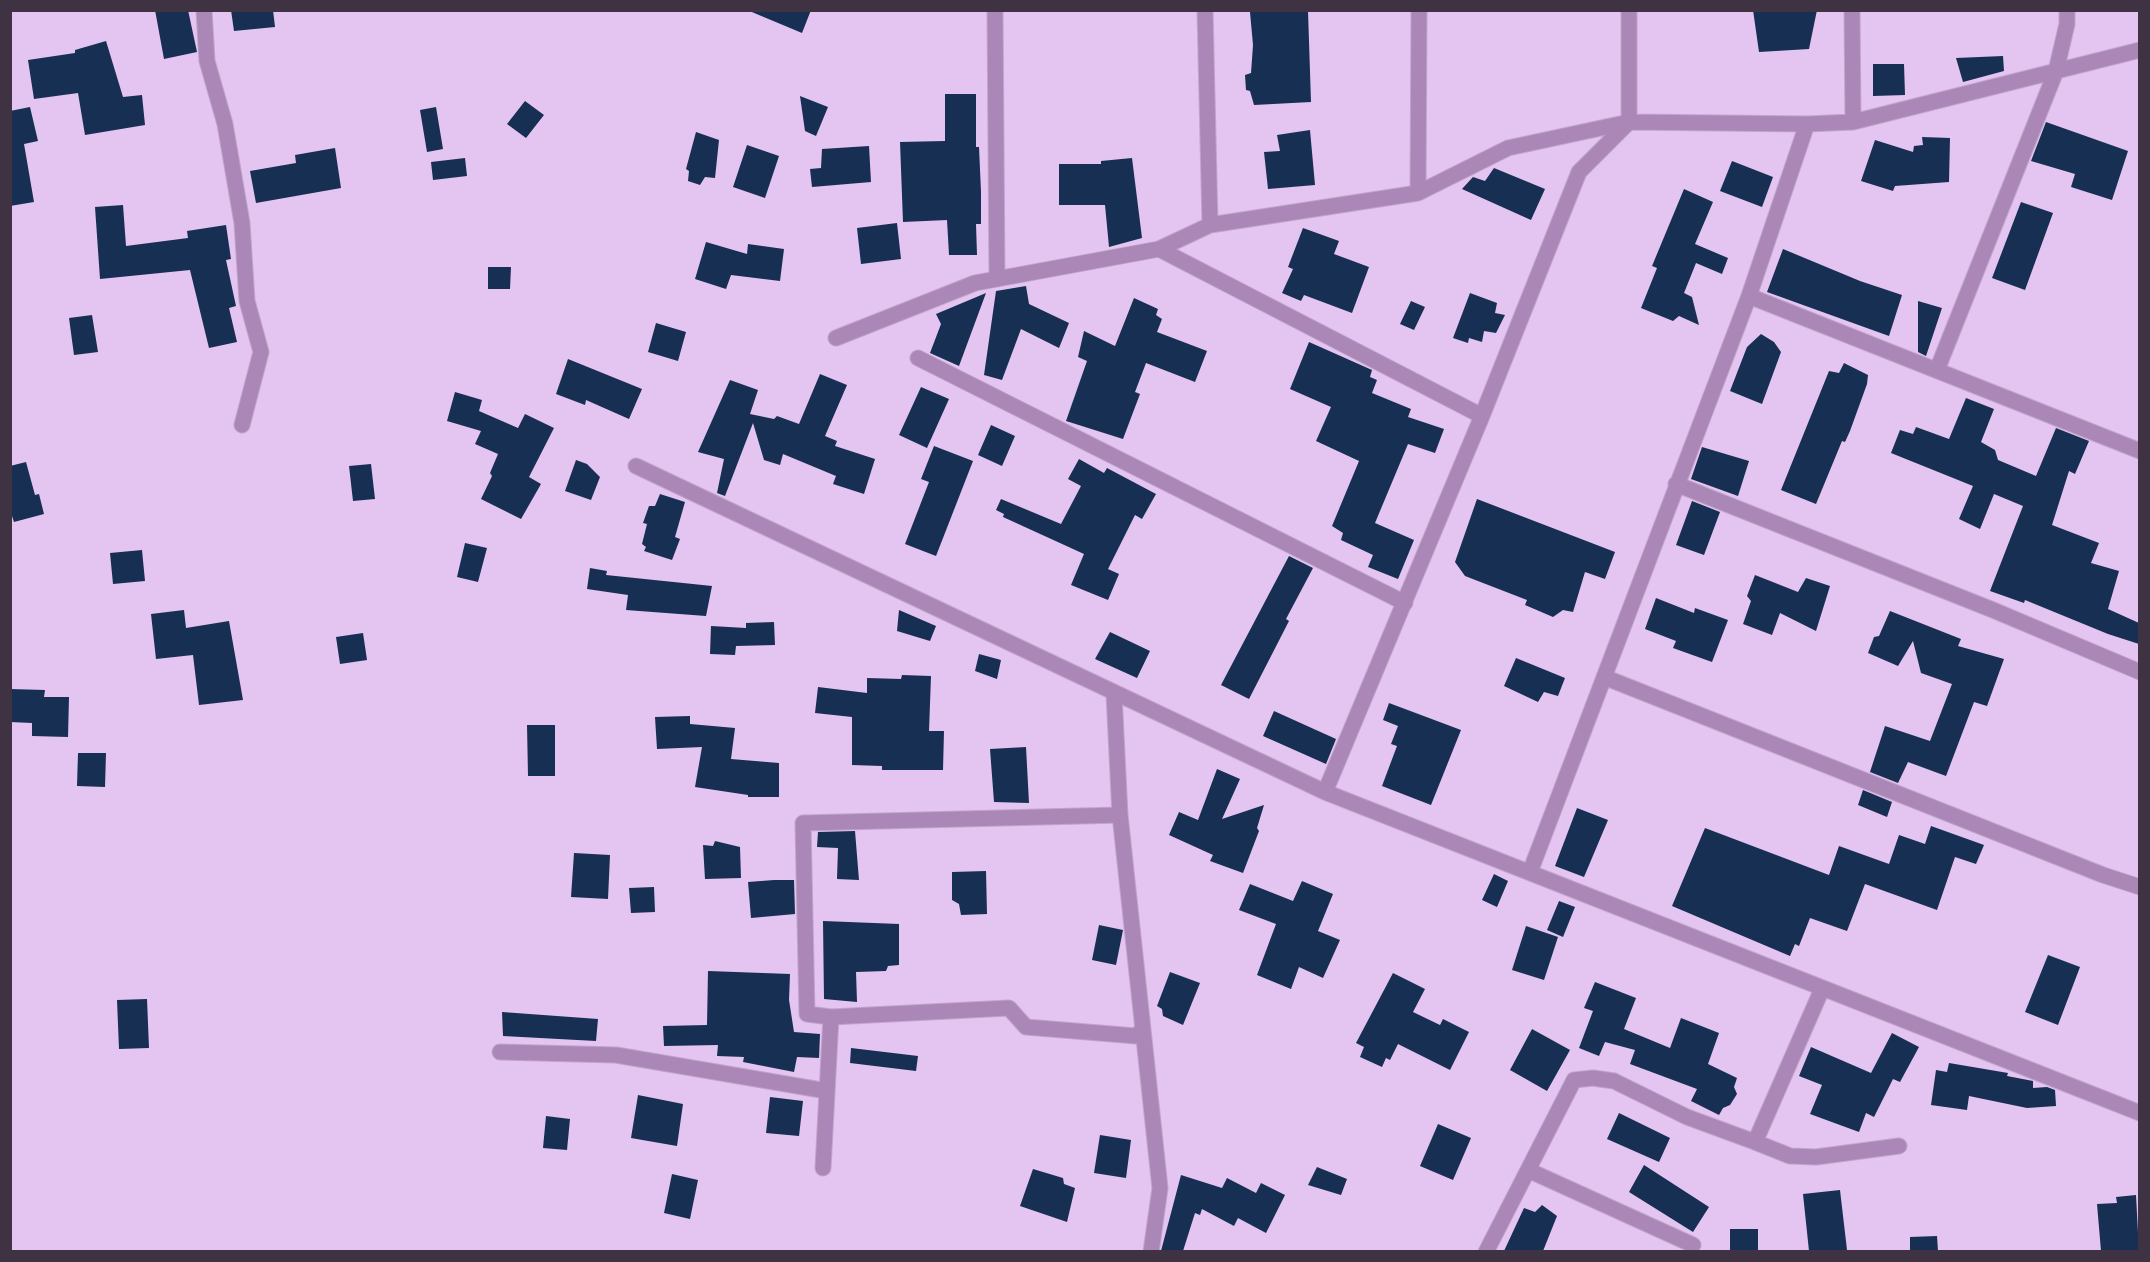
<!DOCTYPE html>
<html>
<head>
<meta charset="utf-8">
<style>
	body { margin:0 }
	#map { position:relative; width:2150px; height:1262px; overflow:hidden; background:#e4c4f0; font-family:"Nunito Sans",sans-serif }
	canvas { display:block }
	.frame { position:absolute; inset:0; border:12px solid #3f3243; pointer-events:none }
</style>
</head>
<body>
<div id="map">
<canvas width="2150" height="1262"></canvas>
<div class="frame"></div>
</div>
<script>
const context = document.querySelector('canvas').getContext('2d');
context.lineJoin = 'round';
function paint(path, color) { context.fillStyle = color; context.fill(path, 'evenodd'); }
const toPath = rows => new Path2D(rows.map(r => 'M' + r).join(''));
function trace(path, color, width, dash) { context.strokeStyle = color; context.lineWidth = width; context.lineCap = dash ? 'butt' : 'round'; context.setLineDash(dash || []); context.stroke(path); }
const building = toPath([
	[155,10,188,10,197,52,164,59],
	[231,10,273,10,275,27,234,31],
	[747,10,811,10,802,33],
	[1753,10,1817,10,1809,49,1759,52],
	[1308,11,1311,102,1254,105,1250,91,1246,90,1245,75,1251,73,1253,45,1250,12],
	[106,41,123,97,142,95,145,125,85,135,78,93,34,99,28,60,75,53,75,50],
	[2003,56,2004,71,1963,82,1956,58],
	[1873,64,1904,64,1905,95,1873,96],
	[945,94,976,94,976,147,979,147,981,192,981,224,976,224,977,255,949,255,947,220,903,222,900,142,945,141],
	[800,96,828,107,816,136,805,131],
	[525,101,544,115,526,138,507,124],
	[30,107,38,141,24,144,34,202,10,206,10,111],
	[436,107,443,149,427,152,420,110],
	[2046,122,2128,151,2112,200,2071,187,2075,174,2031,161],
	[1310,130,1315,185,1268,189,1264,152,1280,151,1277,135],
	[696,132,719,140,715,178,705,177,700,185,688,181,689,171,686,169],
	[1922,137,1950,138,1949,182,1895,186,1893,191,1861,181,1875,140,1913,152,1914,146,1923,145],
	[747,145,779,156,765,198,733,187],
	[869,146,871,182,812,187,810,169,821,168,822,149],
	[335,148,341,188,256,203,250,171,296,163,295,155],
	[465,158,467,176,433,180,431,162],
	[1132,158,1142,238,1109,247,1105,205,1059,205,1059,164,1101,164,1101,161],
	[1732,161,1773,177,1762,207,1720,191],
	[1494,168,1545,189,1531,220,1462,189,1473,177,1485,181],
	[1684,189,1713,202,1695,244,1728,258,1722,274,1696,263,1684,293,1692,297,1699,325,1679,316,1673,321,1641,308,1657,268,1652,266],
	[2021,202,2053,213,2025,290,1992,278],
	[123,205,126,246,188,238,187,231,226,225,231,259,226,260,236,306,229,308,237,342,209,348,190,270,100,279,95,207],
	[897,223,901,259,861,264,857,228],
	[1303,228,1339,241,1334,254,1369,267,1352,313,1304,295,1301,301,1282,293,1293,269,1288,267],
	[706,242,747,254,748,244,784,249,780,281,731,275,726,289,695,279],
	[1783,249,1860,281,1902,295,1889,336,1767,292],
	[488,267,511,267,510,289,488,289],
	[1026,286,1029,304,1069,323,1059,348,1021,329,1002,380,984,375,996,291],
	[986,293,959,366,930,353,941,324,936,314],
	[1470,293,1497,303,1495,313,1505,315,1496,333,1484,331,1482,342,1469,338,1468,343,1453,338],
	[1134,298,1158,309,1156,315,1162,319,1157,332,1207,351,1195,382,1146,363,1135,392,1140,394,1123,439,1066,421,1087,361,1078,357,1084,331,1115,346],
	[1411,301,1425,307,1414,330,1400,324],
	[1918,301,1942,308,1926,356,1918,352],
	[92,315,98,352,74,355,69,318],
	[656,323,686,332,678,361,648,352],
	[1761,334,1774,342,1781,352,1762,404,1730,391,1747,347],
	[1309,342,1372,370,1370,377,1377,380,1372,393,1411,409,1408,417,1444,429,1435,453,1408,444,1375,523,1414,540,1398,579,1368,567,1373,555,1341,540,1343,533,1332,526,1359,461,1316,441,1331,407,1290,389],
	[568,359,642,389,629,419,586,400,585,405,556,394],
	[1844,363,1868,375,1867,384,1850,431,1845,442,1842,441,1816,504,1781,490,1829,371,1839,373],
	[820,374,847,385,825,436,837,441,835,446,875,459,864,494,833,484,836,476,783,454,780,465,764,460,753,423,725,496,717,493,724,459,698,452,730,380,758,390,750,414,774,419,777,416,799,424],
	[921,387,949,399,927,448,899,435],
	[455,392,482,400,479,411,518,428,525,414,554,428,529,477,541,484,521,519,481,499,492,476,490,473,498,454,475,444,481,431,447,421],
	[1966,398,1994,409,1981,442,1995,450,1998,460,2036,476,2056,428,2089,441,2075,474,2069,471,2052,525,2099,543,2091,563,2119,571,2108,609,2139,623,2139,644,2108,634,2025,600,2024,603,1990,591,2023,506,1994,494,1980,529,1959,519,1973,486,1891,453,1900,430,1913,434,1916,427,1949,439],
	[991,425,1015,436,1002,466,978,455],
	[934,446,973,461,936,556,905,544,929,482,921,479],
	[1702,447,1749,461,1738,496,1691,479],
	[1079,459,1104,473,1107,468,1156,494,1142,519,1135,515,1108,569,1119,574,1108,600,1071,585,1084,554,1003,517,1004,514,996,510,1001,499,1061,524,1081,486,1068,479],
	[576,460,587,464,600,477,591,500,565,491],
	[26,462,35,495,39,494,44,514,14,522,10,510,10,466],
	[371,464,375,499,353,501,349,466],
	[660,494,685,502,675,537,680,539,672,560,644,551,646,547,642,544,647,524,643,523,649,506,655,506],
	[1477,499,1615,552,1605,579,1585,572,1573,612,1563,610,1553,617,1525,605,1527,600,1465,576,1455,562],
	[1692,501,1720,512,1704,555,1676,545],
	[465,543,487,548,478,582,457,577],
	[142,550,145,581,113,584,110,553],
	[1289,556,1313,568,1286,619,1289,621,1249,699,1221,685],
	[590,568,607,571,606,575,712,586,706,616,626,610,628,595,587,589],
	[1755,575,1798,592,1806,578,1830,586,1816,631,1780,613,1772,635,1743,624,1751,601,1747,596],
	[1656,598,1694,613,1695,608,1728,620,1712,662,1673,648,1676,641,1645,629],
	[184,610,186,628,229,621,243,700,199,705,193,655,156,659,151,614],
	[899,610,936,626,930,641,897,631],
	[1890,611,1961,639,1958,646,2004,659,1987,706,1974,702,1946,776,1908,762,1898,783,1870,772,1885,726,1930,741,1952,684,1921,673,1913,641,1898,666,1868,653,1874,637,1879,636],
	[774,622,775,645,736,646,735,655,710,654,711,626,746,628,746,623],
	[1110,632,1150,651,1137,678,1095,659],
	[363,633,367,660,340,664,336,637],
	[979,654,1001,660,997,679,975,671],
	[1516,658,1565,678,1558,696,1544,692,1538,702,1504,686],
	[902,675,931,676,929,731,944,731,943,770,882,770,882,766,852,765,852,717,815,713,818,687,867,693,867,678,901,679],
	[10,689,45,690,44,697,69,697,68,737,32,736,32,723,10,722],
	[1389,703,1461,730,1431,805,1382,786,1397,746,1391,744,1398,726,1383,720],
	[1274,711,1336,739,1326,764,1263,736],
	[690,716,690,724,735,728,731,759,779,763,779,797,748,797,748,795,695,787,702,747,657,749,655,717],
	[527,725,555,725,555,776,528,776],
	[1026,747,1029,803,994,802,990,749],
	[78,753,106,753,105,787,77,786],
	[1217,769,1240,779,1222,819,1264,805,1257,828,1259,831,1243,873,1210,861,1213,855,1169,835,1179,812,1198,820],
	[1863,790,1892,802,1887,817,1858,805],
	[1577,808,1608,820,1584,877,1555,866],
	[1931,826,1984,845,1976,864,1955,857,1937,910,1865,884,1847,931,1810,918,1799,946,1795,944,1790,956,1672,906,1705,828,1829,875,1839,846,1889,864,1899,835,1925,844],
	[855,831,859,880,837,879,838,848,817,847,818,832],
	[715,841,740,847,741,878,705,879,703,845,713,846],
	[574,853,610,855,608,899,571,897],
	[986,871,987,914,961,915,959,904,952,900,952,872],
	[1494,874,1508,881,1497,907,1482,900],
	[774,880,794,880,795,914,751,918,748,882],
	[1302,881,1333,894,1318,931,1340,940,1323,978,1299,967,1291,989,1257,975,1276,924,1239,910,1250,884,1293,901],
	[654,887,655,912,631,913,629,888],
	[1559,901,1575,907,1563,937,1547,930],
	[823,921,899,924,899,965,888,966,886,971,856,972,857,1002,824,999],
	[1099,925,1123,930,1116,965,1092,960],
	[1526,926,1558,937,1544,980,1512,970],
	[2048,955,2080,967,2058,1025,2025,1012],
	[708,971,790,974,789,1000,794,1032,820,1034,819,1058,797,1057,794,1072,743,1062,744,1057,717,1056,718,1045,664,1046,663,1026,707,1025],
	[1170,972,1200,983,1183,1025,1163,1016,1162,1009,1157,1006],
	[1393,973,1425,989,1413,1012,1440,1025,1443,1019,1469,1032,1450,1070,1398,1044,1390,1060,1386,1058,1382,1067,1360,1057,1364,1047,1356,1043],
	[1595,982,1636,998,1624,1029,1670,1048,1681,1018,1719,1033,1708,1064,1737,1078,1734,1087,1737,1094,1730,1105,1723,1108,1719,1115,1691,1101,1697,1089,1630,1064,1635,1050,1605,1042,1599,1056,1579,1048,1593,1011,1584,1008],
	[147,999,149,1048,119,1049,117,1000],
	[502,1012,598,1019,596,1041,503,1036],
	[1532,1029,1570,1050,1547,1091,1510,1070],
	[1892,1033,1919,1047,1900,1082,1893,1079,1874,1117,1866,1113,1859,1132,1810,1114,1822,1085,1799,1076,1811,1047,1871,1073],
	[851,1048,918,1056,916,1071,850,1063],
	[1949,1063,2008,1073,2007,1076,2033,1081,2033,1088,2047,1087,2055,1090,2056,1106,2027,1108,1969,1096,1967,1110,1931,1105,1936,1070,1947,1072],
	[638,1095,683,1104,677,1146,631,1138],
	[770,1097,803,1101,799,1136,766,1133],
	[1619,1113,1670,1138,1659,1162,1607,1139],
	[546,1116,570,1119,567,1150,543,1148],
	[1438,1124,1471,1138,1453,1180,1420,1166],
	[1100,1135,1131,1140,1126,1178,1094,1173],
	[1644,1165,1709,1207,1693,1232,1629,1192],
	[1317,1167,1347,1179,1341,1195,1308,1185],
	[1033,1169,1063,1178,1064,1184,1075,1188,1067,1222,1020,1206],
	[672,1174,698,1180,690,1219,664,1213],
	[1181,1175,1222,1188,1227,1178,1256,1193,1261,1183,1285,1195,1266,1233,1238,1218,1234,1226,1202,1209,1200,1215,1195,1213,1183,1251,1161,1251],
	[1840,1190,1847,1250,1809,1251,1803,1194],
	[2136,1195,2139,1251,2101,1251,2097,1204,2117,1203,2116,1197],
	[1542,1205,1557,1216,1543,1251,1504,1251,1524,1208,1535,1212],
	[1730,1229,1758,1229,1758,1251,1730,1251],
	[1937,1236,1938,1251,1910,1251,1910,1237]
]);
const street = toPath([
	[204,10,207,61,225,124,242,223,247,301,261,352,242,425],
	[995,10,997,279],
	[1205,10,1210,225,1418,193],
	[1419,10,1418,193,1508,148,1629,122,1807,124],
	[1852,10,1853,122],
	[1159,249,1482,416],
	[1749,296,2140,451],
	[836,338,975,283,1159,249,1210,225],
	[918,358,1405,603],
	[1937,370,2056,71,2067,24,2067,10],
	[636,466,1325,792,2140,1113],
	[1676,484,1993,610,2140,672],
	[1604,677,2103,875,2140,887],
	[1114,694,1120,815,1160,1188,1151,1252],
	[1325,792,1482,416,1579,172,1629,122,1629,10],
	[1120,815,803,823,807,1014,831,1017,1009,1008,1026,1027,1136,1036,1143,1029],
	[1530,872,1749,296,1807,124,1853,122,2140,50],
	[500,1052,616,1055,827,1091],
	[1755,1142,1790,1156,1816,1157,1899,1146],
	[823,1168,831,1017],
	[1528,1170,1693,1245],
	[1486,1252,1574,1080,1593,1078,1614,1081,1687,1117,1755,1142,1822,989]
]);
paint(building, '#172f52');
trace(street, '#c0a4ca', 17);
trace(street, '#aa87b6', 15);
</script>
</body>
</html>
